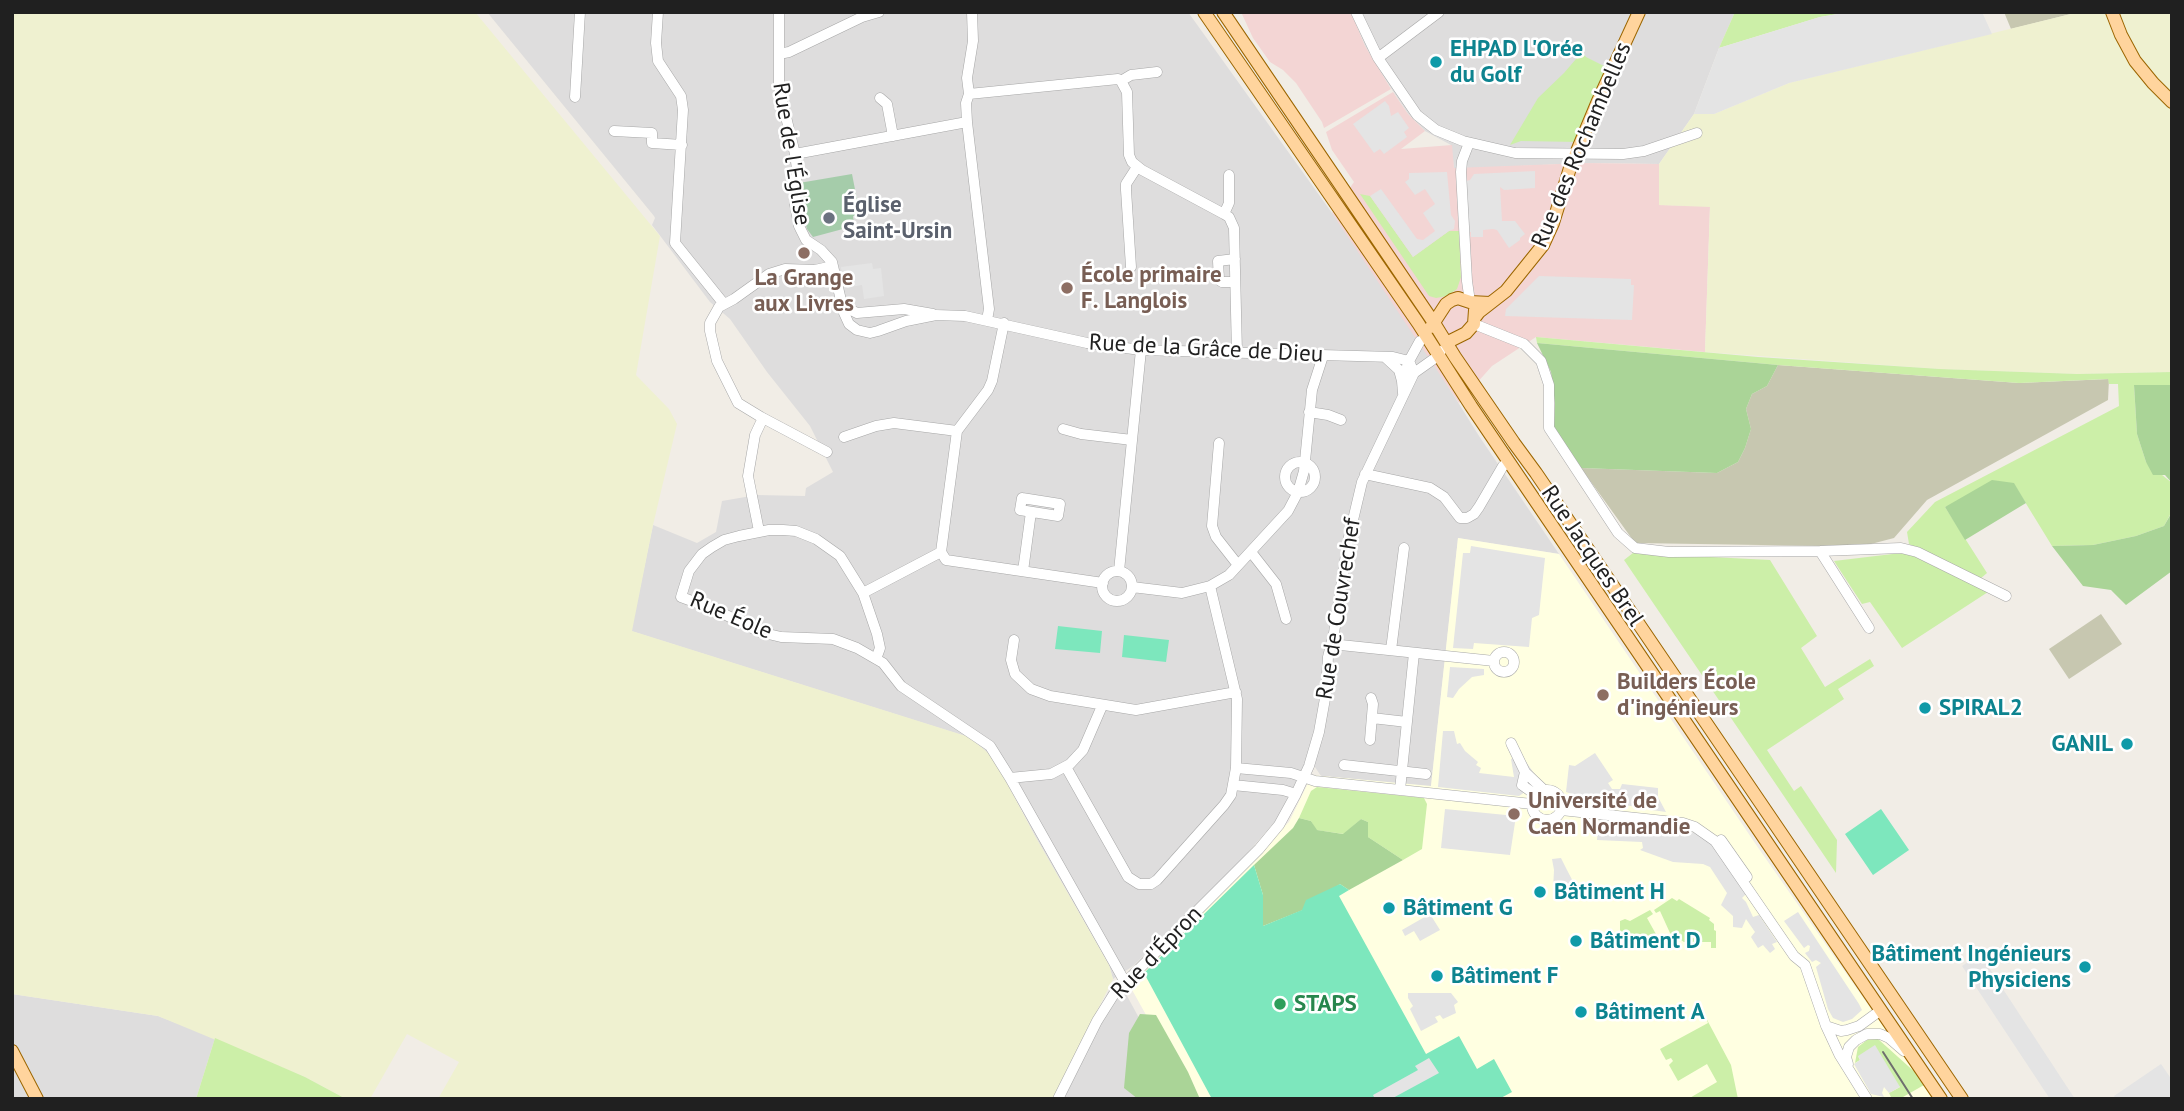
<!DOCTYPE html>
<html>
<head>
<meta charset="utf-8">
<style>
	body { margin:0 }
	#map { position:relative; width:2184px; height:1111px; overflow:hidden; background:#f1ede6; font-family:"PT Sans",sans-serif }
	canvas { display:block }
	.frame { position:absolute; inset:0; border:14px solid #202020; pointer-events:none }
</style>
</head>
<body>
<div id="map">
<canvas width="2184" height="1111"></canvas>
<div class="frame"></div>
</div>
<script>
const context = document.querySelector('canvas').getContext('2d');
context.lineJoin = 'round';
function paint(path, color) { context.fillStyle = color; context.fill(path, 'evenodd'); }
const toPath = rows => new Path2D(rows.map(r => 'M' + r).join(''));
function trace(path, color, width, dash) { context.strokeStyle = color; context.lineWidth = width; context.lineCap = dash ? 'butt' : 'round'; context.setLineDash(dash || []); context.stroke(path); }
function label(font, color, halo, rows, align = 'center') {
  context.font = font + ' "PT Sans",sans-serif'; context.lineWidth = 5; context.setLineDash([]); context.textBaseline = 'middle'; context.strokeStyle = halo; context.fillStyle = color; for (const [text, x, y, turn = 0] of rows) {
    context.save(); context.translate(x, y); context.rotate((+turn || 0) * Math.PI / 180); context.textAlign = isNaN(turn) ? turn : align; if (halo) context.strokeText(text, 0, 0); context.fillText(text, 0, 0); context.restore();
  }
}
const residential = toPath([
	[487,12,1188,12,1332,213,1416,335,1479,436,1559,554,1458,538,1431,787,1321,776,1315,767,1305,764,1278,818,1236,866,1133,966,1113,979,1109,965,1035,836,997,763,968,737,631,631,653,525,697,543,716,532,722,501,757,495,805,496,806,488,833,472,810,426,767,372,730,319,710,302,652,225,655,218,654,216],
	[1351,12,1735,12,1719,48,1694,114,1659,164,1585,163,1454,169,1451,145,1425,131,1408,114,1383,76,1365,46],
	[1110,988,1126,994,1183,1099,1053,1099],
	[12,994,158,1016,215,1038,196,1099,12,1099]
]);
const commercial = toPath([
	[1241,12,1351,12,1365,46,1391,89,1324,128,1322,122,1296,83,1283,70,1270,62,1253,38],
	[1393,92,1408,114,1425,131,1401,149,1452,145,1454,168,1585,163,1659,164,1659,205,1710,206,1705,352,1536,337,1492,366,1459,403,1332,213,1354,182,1332,150,1326,132]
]);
const education = toPath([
	[1458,538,1559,554,1759,849,1934,1099,1193,1099,1131,988,1139,977,1147,960,1289,822,1312,775,1431,786]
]);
const construction = toPath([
	[2004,12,2079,12,2011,29],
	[1778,365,2019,383,2109,379,2108,400,1927,500,1894,538,1871,544,1824,546,1635,543,1581,468,1717,473,1738,462,1745,448,1751,429,1746,409,1752,394,1767,386],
	[2101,614,2122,644,2069,679,2049,649]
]);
const farmland = toPath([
	[12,12,475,12,660,236,636,375,669,409,677,424,653,525,632,631,969,737,993,757,1035,836,1109,965,1113,979,1053,1099,438,1099,459,1062,407,1034,370,1099,346,1099,305,1077,158,1016,12,994],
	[2079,12,2172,12,2172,372,2077,374,1940,369,1705,352,1710,207,1659,205,1659,164,1694,114,1714,114,1789,83]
]);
const grass = toPath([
	[1735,12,1849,12,1820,17,1719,48],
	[1582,52,1586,57,1608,68,1578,142,1521,141,1510,145,1538,98,1564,73],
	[1360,194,1370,196,1413,257,1449,231,1459,231,1461,277,1457,289,1447,296,1436,298,1429,296],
	[1536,337,1758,357,1940,369,2077,374,2172,372,2172,385,2134,386,2137,434,2146,462,2172,483,2171,513,2164,526,2136,536,2093,545,2052,546,2014,484,1945,507,1987,573,1980,579,1909,544,1907,532,1935,502,2119,406,2118,384,2109,384,2108,379,2019,383,1778,365,1537,343],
	[1909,552,1988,592,1902,648,1870,602,1862,604,1834,561],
	[1633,553,1770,560,1817,636,1801,648,1825,687,1870,659,1874,666,1838,689,1844,699,1767,750,1794,791,1801,786,1837,840,1836,873,1624,560],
	[1317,787,1424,798,1427,804,1422,849,1403,860,1368,837,1368,822,1361,819,1344,834,1316,830,1311,821,1299,818,1311,791],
	[1672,898,1677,901,1679,899,1710,918,1709,920,1714,924,1714,930,1716,931,1716,948,1711,948,1711,942,1684,942,1670,933,1660,911,1656,913,1654,910],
	[1650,910,1653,914,1647,918,1657,936,1659,936,1660,939,1659,942,1647,940,1646,937,1620,937,1620,921,1625,919,1630,921],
	[1705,1016,1731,1065,1738,1099,1688,1099,1717,1082,1707,1064,1678,1081,1669,1065,1673,1061,1671,1058,1666,1060,1662,1053,1660,1049,1708,1023],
	[215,1038,305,1077,346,1099,196,1099],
	[1878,1039,1917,1074,1924,1085,1903,1097,1903,1099,1892,1099,1889,1093,1900,1087,1858,1056,1860,1060,1855,1063,1858,1047,1867,1040]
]);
const forest = toPath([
	[1537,343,1778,365,1767,386,1752,394,1746,409,1751,429,1745,448,1738,462,1717,473,1581,468,1554,428,1555,403,1551,372],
	[2134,385,2172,385,2172,483,2165,475,2153,475,2146,462,2137,434],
	[1992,480,2014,483,2026,503,1965,540,1945,507],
	[2172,512,2172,571,2126,605,2111,590,2083,586,2052,546,2093,545,2136,536,2164,526],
	[1299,818,1311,821,1317,830,1343,834,1361,819,1368,822,1368,837,1403,860,1349,890,1340,884,1303,910,1263,926,1263,895,1254,865,1293,828],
	[1140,1014,1156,1015,1188,1072,1200,1099,1138,1099,1124,1088,1129,1033]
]);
const cemetery = toPath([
	[852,174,860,215,853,216,854,226,813,237,807,229,801,208,803,207,799,183]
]);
const pitch = toPath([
	[1058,626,1102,631,1100,653,1055,649],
	[1124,635,1169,640,1166,662,1122,657],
	[1881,809,1909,850,1873,875,1845,834],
	[1254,865,1263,895,1263,926,1302,910,1306,900,1340,884,1349,890,1339,896,1426,1054,1459,1036,1477,1069,1494,1059,1512,1092,1499,1099,1212,1099,1144,973]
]);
const parking = toPath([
	[1849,12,1982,12,1992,34,1789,83,1714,114,1694,114,1719,48,1820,17],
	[1385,101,1389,106,1391,116,1398,112,1409,128,1404,132,1407,137,1384,154,1380,149,1374,153,1353,124],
	[1535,171,1535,188,1504,190,1500,187,1502,221,1515,221,1525,234,1520,238,1520,240,1509,248,1497,230,1493,229,1483,230,1483,237,1471,237,1471,232,1468,232,1466,181,1470,180,1474,174],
	[1447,172,1451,215,1455,221,1454,229,1449,231,1413,257,1370,196,1381,189,1417,239,1423,240,1435,231,1423,213,1435,204,1425,189,1415,195,1405,182,1409,179,1409,173],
	[872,263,873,269,881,268,884,296,864,299,862,285,844,288,841,267],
	[1539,276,1631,279,1631,285,1634,285,1632,320,1505,316,1506,309],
	[1471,546,1545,558,1539,615,1532,618,1529,647,1474,643,1473,649,1453,648,1463,553,1470,553],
	[1450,667,1484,669,1484,675,1472,677,1459,689,1453,698,1447,697],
	[1443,731,1454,731,1457,744,1460,743,1465,751,1478,762,1476,765,1481,768,1479,773,1514,777,1511,759,1522,756,1540,782,1519,796,1438,787],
	[1595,753,1613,780,1608,783,1612,789,1620,789,1622,784,1658,788,1658,797,1666,812,1652,810,1652,800,1648,799,1648,808,1572,799,1572,794,1566,792,1569,765,1575,766],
	[1445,809,1516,816,1510,855,1441,848],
	[1599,818,1681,827,1699,835,1712,845,1746,894,1742,898,1746,902,1753,917,1759,915,1777,942,1772,944,1775,949,1770,953,1763,945,1758,948,1751,937,1755,932,1746,919,1742,928,1733,927,1733,916,1721,905,1727,893,1710,867,1703,864,1673,862,1640,850,1643,848,1642,842,1597,840],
	[1561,858,1567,870,1579,893,1553,890,1554,870,1552,859],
	[1798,912,1859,1004,1862,1010,1852,1019,1843,1022,1833,1018,1828,1009,1816,967,1821,963,1816,960,1812,962,1805,953,1809,951,1810,946,1808,945,1804,948,1784,921],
	[1430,914,1440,930,1420,941,1414,931,1405,936,1402,930],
	[1980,954,2075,1099,2050,1099,1962,966],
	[1408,993,1451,993,1458,1002,1454,1005,1456,1013,1443,1019,1440,1015,1435,1017,1438,1022,1421,1031,1410,1009,1413,1006,1408,998],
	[1875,1045,1900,1087,1889,1093,1884,1087,1882,1093,1884,1097,1871,1094,1854,1064,1860,1060,1858,1056],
	[1429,1058,1439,1073,1391,1099,1375,1099,1373,1095,1418,1070,1415,1066],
	[2161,1064,2172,1080,2172,1099,2116,1099,2114,1096]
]);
const minor = toPath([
	[658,12,656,43,658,61,681,96,683,110,675,243,724,304],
	[779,12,779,88,795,154,797,169,795,205,799,226,806,240,821,250,832,262,844,313,849,324,857,330,870,333,878,331,906,321,936,315,965,316,1087,343,1141,350,1393,357,1409,361,1414,373],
	[972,12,973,41,967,78,969,94,966,103,967,122,989,309,987,320],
	[1356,12,1378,58,1417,115,1436,130,1463,141,1515,153,1623,154,1644,151,1697,133],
	[779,54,789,52,862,17,879,12],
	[1378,58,1439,12],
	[1121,81,1127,92,1129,155,1132,162,1142,170,1224,214,1229,217,1234,228,1237,353],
	[1121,81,1131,75,1157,72],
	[969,94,1118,79,1121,81],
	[575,97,580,12],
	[880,98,887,104,893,136],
	[614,131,652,133,652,143,682,145],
	[1469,143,1462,161,1461,172,1467,281,1470,302],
	[795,154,967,122],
	[1224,214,1229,203,1229,175],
	[1235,259,1218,261,1219,280,1222,282,1235,282],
	[1131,267,1126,190,1126,184,1137,167],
	[843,306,857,313,904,309,933,314],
	[1474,324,1524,344,1541,361,1549,385,1549,428,1618,533,1635,548,1669,552,1820,551,1901,548,1917,552,2006,596],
	[1386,358,1399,370,1402,381],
	[1403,393,1402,381,1409,361,1420,341],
	[1309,412,1328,415,1341,420],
	[1063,429,1081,434,1132,440],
	[844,437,876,426,894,423,957,431],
	[1219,443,1212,526,1216,537,1238,565],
	[827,452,761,417,738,403,717,361,710,331,710,323,719,307,734,299,769,274,785,269,815,270,833,266],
	'1285 477a15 15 0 1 1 30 0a15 15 0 1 1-30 0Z',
	[1365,474,1430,488,1444,497,1460,518,1467,518,1474,514,1479,507,1503,466,1509,462],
	[1022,498,1060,504,1058,516,1020,510,1022,498],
	[759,531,748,476,755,435,763,418],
	[1820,551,1869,628],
	[941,552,957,431,988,390,992,381,1004,323],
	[941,552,946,560,1103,583],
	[1251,552,1276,584,1286,619],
	[1023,571,1031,512],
	[1119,571,1141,350],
	'1102 586a15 15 0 1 1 30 0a15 15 0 1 1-30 0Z',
	[1132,587,1182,593,1210,586,1229,575,1288,511,1298,492,1304,471,1312,390,1323,356],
	[863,593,941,552],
	[1014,640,1011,660,1015,674,1031,689,1050,696,1136,710,1236,692],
	[1331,644,1494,661],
	[1391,650,1404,548],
	'1494 662a10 10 0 1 1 20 0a10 10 0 1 1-20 0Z',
	[876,659,880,648,877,634,863,593,840,556,816,539,796,531,783,530,769,530,739,536,724,540,712,547,702,554,689,571,681,597,716,610,760,632,781,637,833,639,857,648,883,663,901,686,990,746,1010,778,1125,982],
	[1372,718,1407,722],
	[1370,740,1373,704,1371,698],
	[1511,743,1525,772,1545,791],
	[1344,765,1426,774],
	[1066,767,1128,877,1139,884,1151,884,1157,880,1224,805,1231,795,1236,768,1237,699,1210,586],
	[1236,768,1291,773,1315,781,1532,804],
	[1525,772,1522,785,1536,795],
	[1010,778,1051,774,1070,764,1083,750,1102,706],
	[1233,785,1283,790,1296,794],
	[1400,790,1414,653],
	'1532 805a15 15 0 1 1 30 0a15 15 0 1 1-30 0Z',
	[1562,803,1581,805],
	[1561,810,1683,823,1695,827,1715,841,1794,956,1805,965,1826,1026,1839,1054,1867,1099],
	[1721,840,1747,877],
	[1826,1026,1841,1031,1847,1030,1859,1026,1881,1010],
	[1848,1064,1846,1057,1849,1047,1856,1040,1867,1034,1880,1034,1889,1038,1904,1051],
	[1058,1099,1097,1021,1114,994,1259,849,1279,825,1296,794,1309,766,1319,732,1326,693,1328,657,1334,633,1348,541,1362,482,1414,373,1438,356,1441,351]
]);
const major = toPath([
	[1204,12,1418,323,1471,406,1941,1099],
	[1223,12,1434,323,1455,357,1514,443,1536,473,1962,1099],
	[2112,12,2121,35,2135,61,2153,83,2172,102],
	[1476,316,1479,312,1506,291,1543,245,1553,223,1570,168,1598,101,1639,12],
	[1431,327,1446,304,1452,300,1458,298,1470,302,1490,303],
	[1446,343,1466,333,1474,324,1475,310],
	[12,1051,37,1099]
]);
const tram = toPath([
	[1883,1052,1913,1099]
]);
const markers = [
	[1436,62,7,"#0f9aa8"],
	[829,218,7,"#6b7280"],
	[804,253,7,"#8d6e63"],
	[1067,288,7,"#8d6e63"],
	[1603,695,7,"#8d6e63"],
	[1925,708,7,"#0f9aa8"],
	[2127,744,7,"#0f9aa8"],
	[1514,814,7,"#8d6e63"],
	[1540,892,7,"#0f9aa8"],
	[1389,908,7,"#0f9aa8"],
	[1576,941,7,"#0f9aa8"],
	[2085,967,7,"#0f9aa8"],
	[1437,976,7,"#0f9aa8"],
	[1280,1004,7,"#2e9e5b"],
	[1581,1012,7,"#0f9aa8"]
];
const cultureNames = [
	["EHPAD L'Orée",1450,49],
	["du Golf",1450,75],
	["SPIRAL2",1939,708],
	["GANIL",2113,744,"right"],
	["Bâtiment H",1554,892],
	["Bâtiment G",1403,908],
	["Bâtiment D",1590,941],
	["Bâtiment Ingénieurs",2071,954,"right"],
	["Physiciens",2071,980,"right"],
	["Bâtiment F",1451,976],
	["Bâtiment A",1595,1012]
];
const streetNames = [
	["Rue des Rochambelles",1582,145,-67],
	["Rue de l'Église",791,154,81],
	["Rue de la Grâce de Dieu",1206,349,3],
	["Rue Jacques Brel",1592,556,56],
	["Rue de Couvrechef",1339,609,-81],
	["Rue Éole",731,616,23],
	["Rue d'Épron",1157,953,-46]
];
const worshipNames = [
	["Église",843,205],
	["Saint-Ursin",843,231]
];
const educationNames = [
	["École primaire",1081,275],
	["F. Langlois",1081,301],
	["La Grange",804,278,"center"],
	["aux Livres",804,304,"center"],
	["Builders École",1617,682],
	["d'ingénieurs",1617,708],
	["Université de",1528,801],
	["Caen Normandie",1528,827]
];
const leisureNames = [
	["STAPS",1294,1004]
];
paint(residential, '#dedddd');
paint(commercial, '#f3d5d4');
paint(education, '#ffffe1');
paint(construction, '#c7c7b0');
paint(farmland, '#eff1d0');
paint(grass, '#ccefa8');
paint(forest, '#aad497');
paint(cemetery, '#a5ccaa');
paint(pitch, '#7de7bd');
paint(parking, '#e4e4e4');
trace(minor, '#a7a7a7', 11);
trace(major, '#9c6600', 14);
trace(minor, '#fff', 10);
trace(major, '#ffd49d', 12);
trace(tram, '#6e6e6e', 2);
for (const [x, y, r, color] of markers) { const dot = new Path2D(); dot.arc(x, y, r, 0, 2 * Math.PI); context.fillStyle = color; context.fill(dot); trace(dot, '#fff', 2.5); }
label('bold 23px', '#0d838f', '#fff', cultureNames, 'left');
label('23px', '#202020', '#fff', streetNames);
label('bold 23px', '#5b616d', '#fff', worshipNames, 'left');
label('bold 23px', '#785e54', '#fff', educationNames, 'left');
label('bold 23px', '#27864d', '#fff', leisureNames, 'left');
</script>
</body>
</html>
